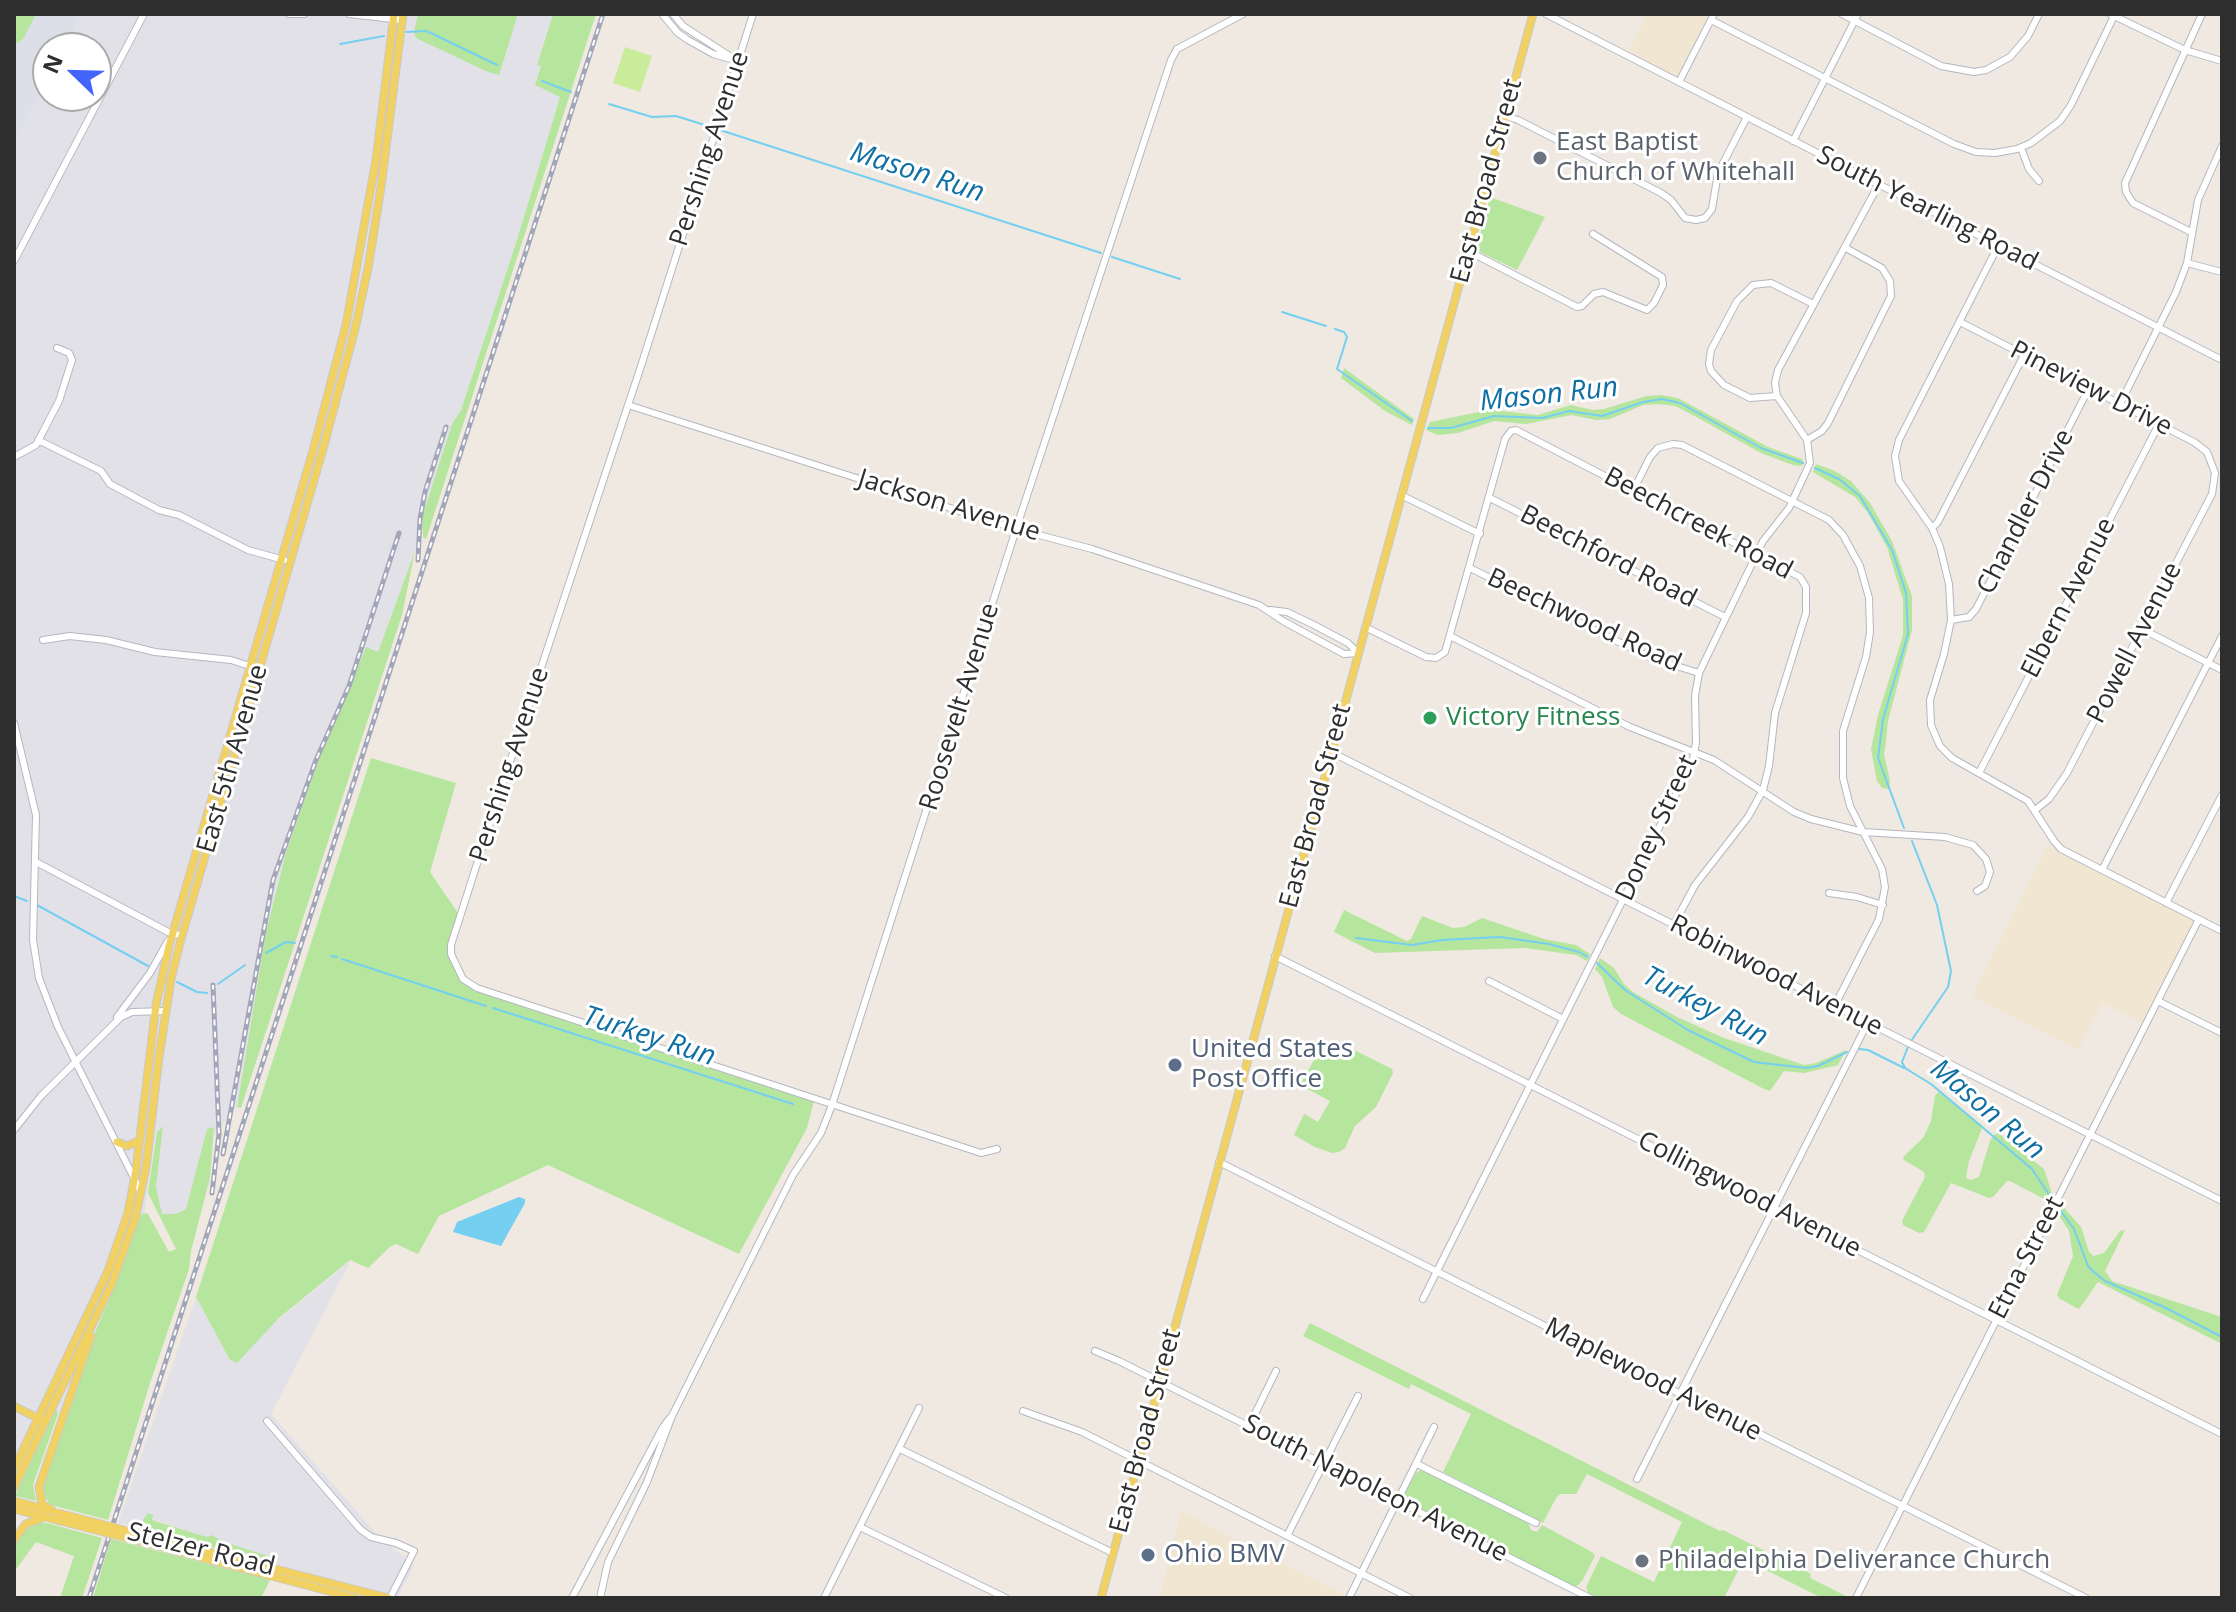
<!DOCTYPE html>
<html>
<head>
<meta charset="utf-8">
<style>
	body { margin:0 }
	#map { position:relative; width:2236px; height:1612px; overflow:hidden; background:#efe9e1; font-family:"Open Sans",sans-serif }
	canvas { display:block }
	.frame { position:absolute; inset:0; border:16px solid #2e2e2e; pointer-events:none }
	.north { position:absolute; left:32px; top:32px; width:80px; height:80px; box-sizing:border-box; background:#fff; border:2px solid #ababab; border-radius:50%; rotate:293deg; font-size:22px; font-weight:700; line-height:32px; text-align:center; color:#2e2e2e }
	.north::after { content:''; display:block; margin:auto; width:28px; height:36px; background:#4264fb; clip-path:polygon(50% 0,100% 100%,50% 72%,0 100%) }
</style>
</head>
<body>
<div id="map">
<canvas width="2236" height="1612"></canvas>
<div class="frame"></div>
<div class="north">N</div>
</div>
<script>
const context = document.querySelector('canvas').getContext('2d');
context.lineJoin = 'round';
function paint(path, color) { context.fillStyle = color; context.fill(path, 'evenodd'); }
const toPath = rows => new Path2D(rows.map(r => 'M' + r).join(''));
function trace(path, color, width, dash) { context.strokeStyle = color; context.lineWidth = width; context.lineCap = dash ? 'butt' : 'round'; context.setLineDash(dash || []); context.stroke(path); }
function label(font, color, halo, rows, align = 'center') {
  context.font = font + ' "Open Sans",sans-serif'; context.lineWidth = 6; context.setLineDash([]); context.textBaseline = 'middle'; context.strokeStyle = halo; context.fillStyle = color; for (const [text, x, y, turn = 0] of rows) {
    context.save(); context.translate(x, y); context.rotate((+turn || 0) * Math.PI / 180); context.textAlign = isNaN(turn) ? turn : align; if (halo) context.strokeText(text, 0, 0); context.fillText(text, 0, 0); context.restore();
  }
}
const industrial = toPath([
	[36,14,553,14,537,64,541,66,535,85,560,96,517,240,461,410,452,424,422,517,415,551,378,652,366,648,317,764,286,853,266,932,237,1107,214,1136,214,1128,207,1130,186,1209,176,1214,162,1215,156,1187,163,1127,157,1132,144,1213,139,1216,117,1281,88,1349,65,1415,54,1411,14,1497,14,57],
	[48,48,96,48,96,96,48,96],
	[351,1260,271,1414,377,1534,414,1566,397,1598,373,1598,273,1572,277,1562,271,1557,224,1542,212,1535,207,1537,152,1519,148,1514,137,1528,118,1523,196,1297,230,1360]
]);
const education = toPath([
	[1648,14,1710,14,1679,74,1674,75,1629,52],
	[2048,846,2194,920,2142,1023,2103,1003,2078,1050,1972,996],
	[1181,1511,1344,1595,1343,1598,1159,1598]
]);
const airport = toPath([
	[14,14,80,14,63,48,48,48,48,76,14,142]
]);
const green = toPath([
	[14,14,36,14,23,39,17,43,14,41],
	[418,14,518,14,499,75,488,72,416,38,414,32],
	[553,14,596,14,426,539,423,537,422,517,452,424,461,410,517,240,560,97,535,85,541,66,537,65],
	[1490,197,1545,217,1517,270,1476,250],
	[1344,368,1414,419,1412,425,1385,411,1341,378],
	[1661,395,1678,398,1768,447,1802,459,1804,463,1801,466,1793,465,1761,453,1691,414,1675,406,1658,404,1643,405,1610,419,1596,420,1572,415,1526,424,1494,421,1458,433,1438,435,1426,430,1430,422,1479,412,1493,410,1538,415,1571,405,1593,410,1604,409,1646,396],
	[1816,464,1835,471,1851,481,1870,503,1892,541,1912,596,1912,630,1888,721,1886,741,1884,754,1890,781,1889,789,1882,788,1877,781,1871,749,1878,715,1903,635,1903,600,1887,547,1868,513,1855,497,1813,472],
	[415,551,402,615,241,1108,237,1107,266,932,286,853,317,764,366,647,378,652],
	[371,758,456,783,430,872,460,916,450,949,467,982,815,1097,807,1128,739,1254,548,1165,439,1216,418,1254,396,1244,390,1247,368,1268,350,1260,279,1318,237,1363,230,1360,196,1297],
	[1344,910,1407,941,1411,939,1422,916,1453,928,1464,927,1482,918,1544,939,1576,945,1590,954,1587,961,1576,955,1525,948,1375,953,1334,932],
	[1600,958,1614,968,1624,984,1633,992,1677,1017,1724,1038,1804,1065,1816,1063,1846,1050,1838,1065,1804,1073,1784,1071,1770,1091,1764,1089,1621,1014,1613,1007,1602,977,1595,969],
	[1323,1044,1346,1046,1392,1069,1393,1073,1376,1107,1355,1126,1345,1148,1339,1152,1332,1153,1315,1147,1294,1135,1304,1114,1318,1122,1330,1101,1300,1085],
	[1938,1092,1945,1095,1983,1126,1969,1161,1966,1178,1971,1180,1979,1177,1990,1141,1994,1135,1998,1133,2044,1169,2052,1193,2048,1201,2010,1181,2007,1181,1993,1197,1989,1198,1951,1183,1924,1232,1919,1233,1903,1225,1902,1221,1925,1177,1924,1172,1904,1160,1903,1157,1923,1138,1931,1121,1935,1096],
	[163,1126,156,1187,162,1214,176,1214,186,1209,207,1129,214,1127,210,1178,191,1251,189,1269,150,1383,108,1520,51,1505,42,1494,43,1486,88,1349,117,1281,139,1216,144,1213,148,1214,169,1252,176,1249,148,1193,157,1132],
	[2060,1203,2081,1227,2089,1252,2094,1256,2104,1253,2120,1231,2125,1230,2105,1271,2112,1281,2222,1317,2222,1344,2098,1282,2079,1309,2060,1299,2057,1295,2073,1256,2069,1231,2056,1211],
	[1310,1323,1720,1531,1723,1530,1811,1574,1810,1578,1850,1598,1822,1598,1744,1559,1724,1598,1597,1598,1588,1593,1586,1587,1601,1556,1654,1582,1682,1522,1587,1474,1576,1494,1560,1494,1556,1498,1543,1523,1443,1472,1471,1414,1411,1384,1409,1389,1303,1336],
	[57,1410,58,1414,33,1485,36,1501,15,1496,54,1411],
	[1421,1470,1528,1522,1531,1530,1537,1532,1542,1525,1592,1552,1595,1556,1582,1581,1577,1586,1573,1586,1406,1502,1403,1497,1416,1473],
	[148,1513,153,1515,152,1520,207,1537,212,1535,224,1542,271,1557,277,1564,137,1528],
	[36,1523,47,1523,102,1538,82,1598,60,1598,74,1556,36,1542,14,1572,14,1546,27,1528],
	[111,1539,134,1545,270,1580,261,1598,93,1598]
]);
const pitch = toPath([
	[625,47,652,56,640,92,613,83]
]);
const water = toPath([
	[519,1197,525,1199,525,1203,501,1246,453,1232,457,1222]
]);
const stream = toPath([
	[406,32,426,31,433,34,497,65],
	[340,44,384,36],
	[542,81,571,92],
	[609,104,652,117,676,116,711,127],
	[720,130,1101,253],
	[1112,257,1180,279],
	[1282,312,1326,326],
	[1335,329,1344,332,1347,337,1337,369,1412,421],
	[1428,428,1451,428,1494,416,1542,418,1569,411,1602,416,1643,402,1662,399,1680,403,1761,448,1803,463],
	[1815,468,1839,479,1860,496,1892,550,1906,593,1908,634,1883,719,1878,758,1904,828],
	[14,896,27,901],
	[37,905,148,966],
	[1356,938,1412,945,1442,940,1500,937,1549,944,1579,952,1588,957],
	[266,953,286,942,295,943],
	[331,956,337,957],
	[342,959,486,1006],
	[1597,963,1625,990,1639,999,1688,1030,1754,1062,1806,1068,1818,1066,1847,1052],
	[177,982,197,992,207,993],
	[218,984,245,965],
	[493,1008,793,1104],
	[1911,1041,1948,987,1951,971,1937,905,1912,841],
	[1908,1047,1902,1062,1905,1068,1931,1084,2032,1169,2054,1202],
	[1859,1049,1868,1050,1904,1068],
	[2058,1207,2074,1229,2088,1266,2094,1272,2105,1281,2166,1308,2222,1337]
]);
const minor = toPath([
	[289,14,304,14],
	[349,14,402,20],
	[662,14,678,33,688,40,713,54,738,61],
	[673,14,683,26,728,55],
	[753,14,642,363,498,798,451,945,451,954,463,979,477,988,981,1153,997,1149],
	[1546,14,2222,360],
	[1842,14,1941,66,1974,72,1986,70,2010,57,2028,36,2039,14],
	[2110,14,2185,50,2222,61],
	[1711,20,1954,144,1976,152,1995,153,2017,149,2031,143,2060,121,2071,105,2115,14],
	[1679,82,1714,14],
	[1505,116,1518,120,1661,193,1671,200,1685,218,1696,220,1705,218,1712,209,1718,173,1747,117],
	[1793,141,1858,14],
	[2021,148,2029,169,2039,181],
	[2191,232,2133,203,2126,192,2125,183,2202,14],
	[1998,246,1899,440,1895,456,1899,481,1932,528,1940,547,1949,584,1951,620,1944,654,1930,700,1931,725,1940,746,1952,758,2028,801,2054,841,2061,849,2222,931],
	[1468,251,1577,307,1582,306,1594,294,1603,292,1647,310,1654,303,1663,285,1662,277,1593,234],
	[14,261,144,14],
	[2187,263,2222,272],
	[1960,322,2194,442,2207,452,2215,473,2212,494,2067,773,2049,799,2035,810],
	[1777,396,1750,398,1724,385,1711,371,1709,364,1711,350,1737,301,1753,285,1771,283,1813,304],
	[2120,404,2176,292,2187,263,2198,200,2222,146],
	[628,405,1016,529,1092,549,1259,605,1283,621,1344,654,1358,653],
	[38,440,101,471,110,484,159,510,179,515,248,550,284,560],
	[1807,440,1822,431,1828,423,1891,296,1890,281,1882,268,1846,248],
	[14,457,36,445,59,401,72,360,69,353,57,348],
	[1634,489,1650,457,1658,448,1673,444,1682,445,1829,520,1843,535,1860,566,1869,598,1870,632,1866,657,1843,731,1843,778,1850,806,1882,869,1885,887,1879,919,1835,1005],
	[1401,495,1480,534],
	[1490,498,1725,617],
	[1932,528,1938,522,2024,355],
	[1470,568,1651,658,1699,673],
	[1270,610,1287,612,1314,625,1348,643,1358,653],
	[1951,620,1969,617,1976,609,2089,388],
	[1365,627,1426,657,1436,658,1445,652,1505,439,1511,431,1516,430,1800,577,1806,587,1806,613,1775,713,1769,766,1763,790,1748,817,1695,885,1674,924],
	[2142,629,2222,670],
	[1452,637,1630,727,1714,760,1794,812,1811,819,1863,832,1945,837,1973,845,1986,859,1990,872,1985,886,1977,891],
	[43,640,70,636,106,640,155,652,231,660,259,669],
	[14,723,36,815,33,940,39,978,58,1027,141,1192],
	[1331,752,2222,1201],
	[1979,773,2159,424],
	[36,862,172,934,182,935],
	[2102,870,2222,636],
	[1829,893,1857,897,1883,905],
	[2166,903,2222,795],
	[1275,956,2222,1434],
	[1489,981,1563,1019],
	[2158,1001,2222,1033],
	[117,1017,150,973,168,941],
	[14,1130,41,1096,121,1017,132,1012,166,1011],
	[1219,1162,2086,1598],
	[1423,1299,1693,760,1696,742,1695,696,1699,673,1763,541,1789,508,1810,463,1807,440,1777,396,1775,383,1778,370,1879,184],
	[1095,1351,1119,1361,1590,1598],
	[1023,1411,1082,1432,1410,1598],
	[267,1421,360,1529,371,1537,396,1543,414,1551,390,1598],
	[1249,1426,1276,1371],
	[900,1449,1113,1553],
	[1417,1464,1536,1523],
	[1637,1479,1868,1022],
	[860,1527,1006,1598],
	[1287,1536,1358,1396],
	[572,1598,663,1427,670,1418],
	[600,1598,608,1562,647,1482,672,1416,793,1175,821,1133,832,1105,1019,520,1171,60,1177,49,1243,14],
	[824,1598,919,1408],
	[1349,1598,1434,1427],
	[1856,1598,2199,919]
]);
const major = toPath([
	[117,1142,127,1146,139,1141],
	[14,1406,41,1420],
	[14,1469,108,1271,128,1213,136,1170,156,1005,169,946,314,447,346,325,376,160,394,14],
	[14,1487,112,1283,135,1219,146,1167,159,1057,171,979,181,939,323,449,355,329,368,268,381,187,403,14],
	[14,1501,48,1510],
	[14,1509,57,1520],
	[53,1511,42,1504,39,1487,91,1336],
	[147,1536,388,1598],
	[14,1540,26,1524,42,1518],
	[146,1543,355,1598],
	[1101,1598,1533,14]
]);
const rail = toPath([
	[418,560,420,519,425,492,446,427],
	[223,1154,273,880,316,760,349,686,399,533],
	[212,1193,219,1134,213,985],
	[89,1598,603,14]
]);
const majorBridge = toPath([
	[58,1513,147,1536],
	[57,1520,146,1543]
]);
const markers = [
	[1540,158,8,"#6b7280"],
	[1430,718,8,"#2e9e5b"],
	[1175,1065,8,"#5c6f8a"],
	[1148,1555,8,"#5c6f8a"],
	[1642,1561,8,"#6b7280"]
];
const worshipNames = [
	["East Baptist",1556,143],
	["Church of Whitehall",1556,173],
	["Philadelphia Deliverance Church",1658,1561]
];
const streetNames = [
	["Pershing Avenue",710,149,-72],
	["East Broad Street",1487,181,-75],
	["South Yearling Road",1927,209,27],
	["Pineview Drive",2091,389,27],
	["Jackson Avenue",949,506,17],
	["Chandler Drive",2026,512,-63],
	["Beechcreek Road",1698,524,28],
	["Beechford Road",1608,557,27],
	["Elbern Avenue",2069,598,-63],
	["Beechwood Road",1584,621,25],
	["Powell Avenue",2135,643,-63],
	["Roosevelt Avenue",960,707,-73],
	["East 5th Avenue",233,759,-74],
	["Pershing Avenue",510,765,-72],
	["East Broad Street",1316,806,-75],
	["Doney Street",1657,828,-65],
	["Robinwood Avenue",1776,976,27],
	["Collingwood Avenue",1749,1195,27],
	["Etna Street",2027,1258,-63],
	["Maplewood Avenue",1653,1380,27],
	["East Broad Street",1146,1431,-75],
	["South Napoleon Avenue",1375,1489,27],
	["Stelzer Road",201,1550,14]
];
const leisureNames = [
	["Victory Fitness",1446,718]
];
const serviceNames = [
	["United States",1191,1050],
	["Post Office",1191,1080],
	["Ohio BMV",1164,1555]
];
const waterNames = [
	["Mason Run",917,173,18],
	["Mason Run",1549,395,-6],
	["Turkey Run",1705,1007,28],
	["Turkey Run",649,1037,18],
	["Mason Run",1987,1110,40]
];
paint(industrial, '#e3e1e8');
paint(education, '#f0e6d1');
paint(airport, '#dcdee8');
paint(green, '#b6e59e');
paint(pitch, '#c9ec9a');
paint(water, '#75cff0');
trace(stream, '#75cff0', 2);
trace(minor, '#b4b7c1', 8);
trace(major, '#c9c9c9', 9);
trace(minor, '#fff', 6);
trace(major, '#f2d163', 7);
trace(rail, '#a3a6b8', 5);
trace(rail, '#fff', 2, [6]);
trace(majorBridge, '#c9c9c9', 9, []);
trace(majorBridge, '#f2d163', 7);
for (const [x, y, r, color] of markers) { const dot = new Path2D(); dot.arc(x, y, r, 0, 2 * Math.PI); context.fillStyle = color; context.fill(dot); trace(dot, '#fff', 3); }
label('26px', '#5b616d', '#fff', worshipNames, 'left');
label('26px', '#2e2e2e', '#fff', streetNames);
label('26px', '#27864d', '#fff', leisureNames, 'left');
label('26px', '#4e5e75', '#fff', serviceNames, 'left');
label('italic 28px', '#0d6fa3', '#fff', waterNames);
</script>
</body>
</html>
